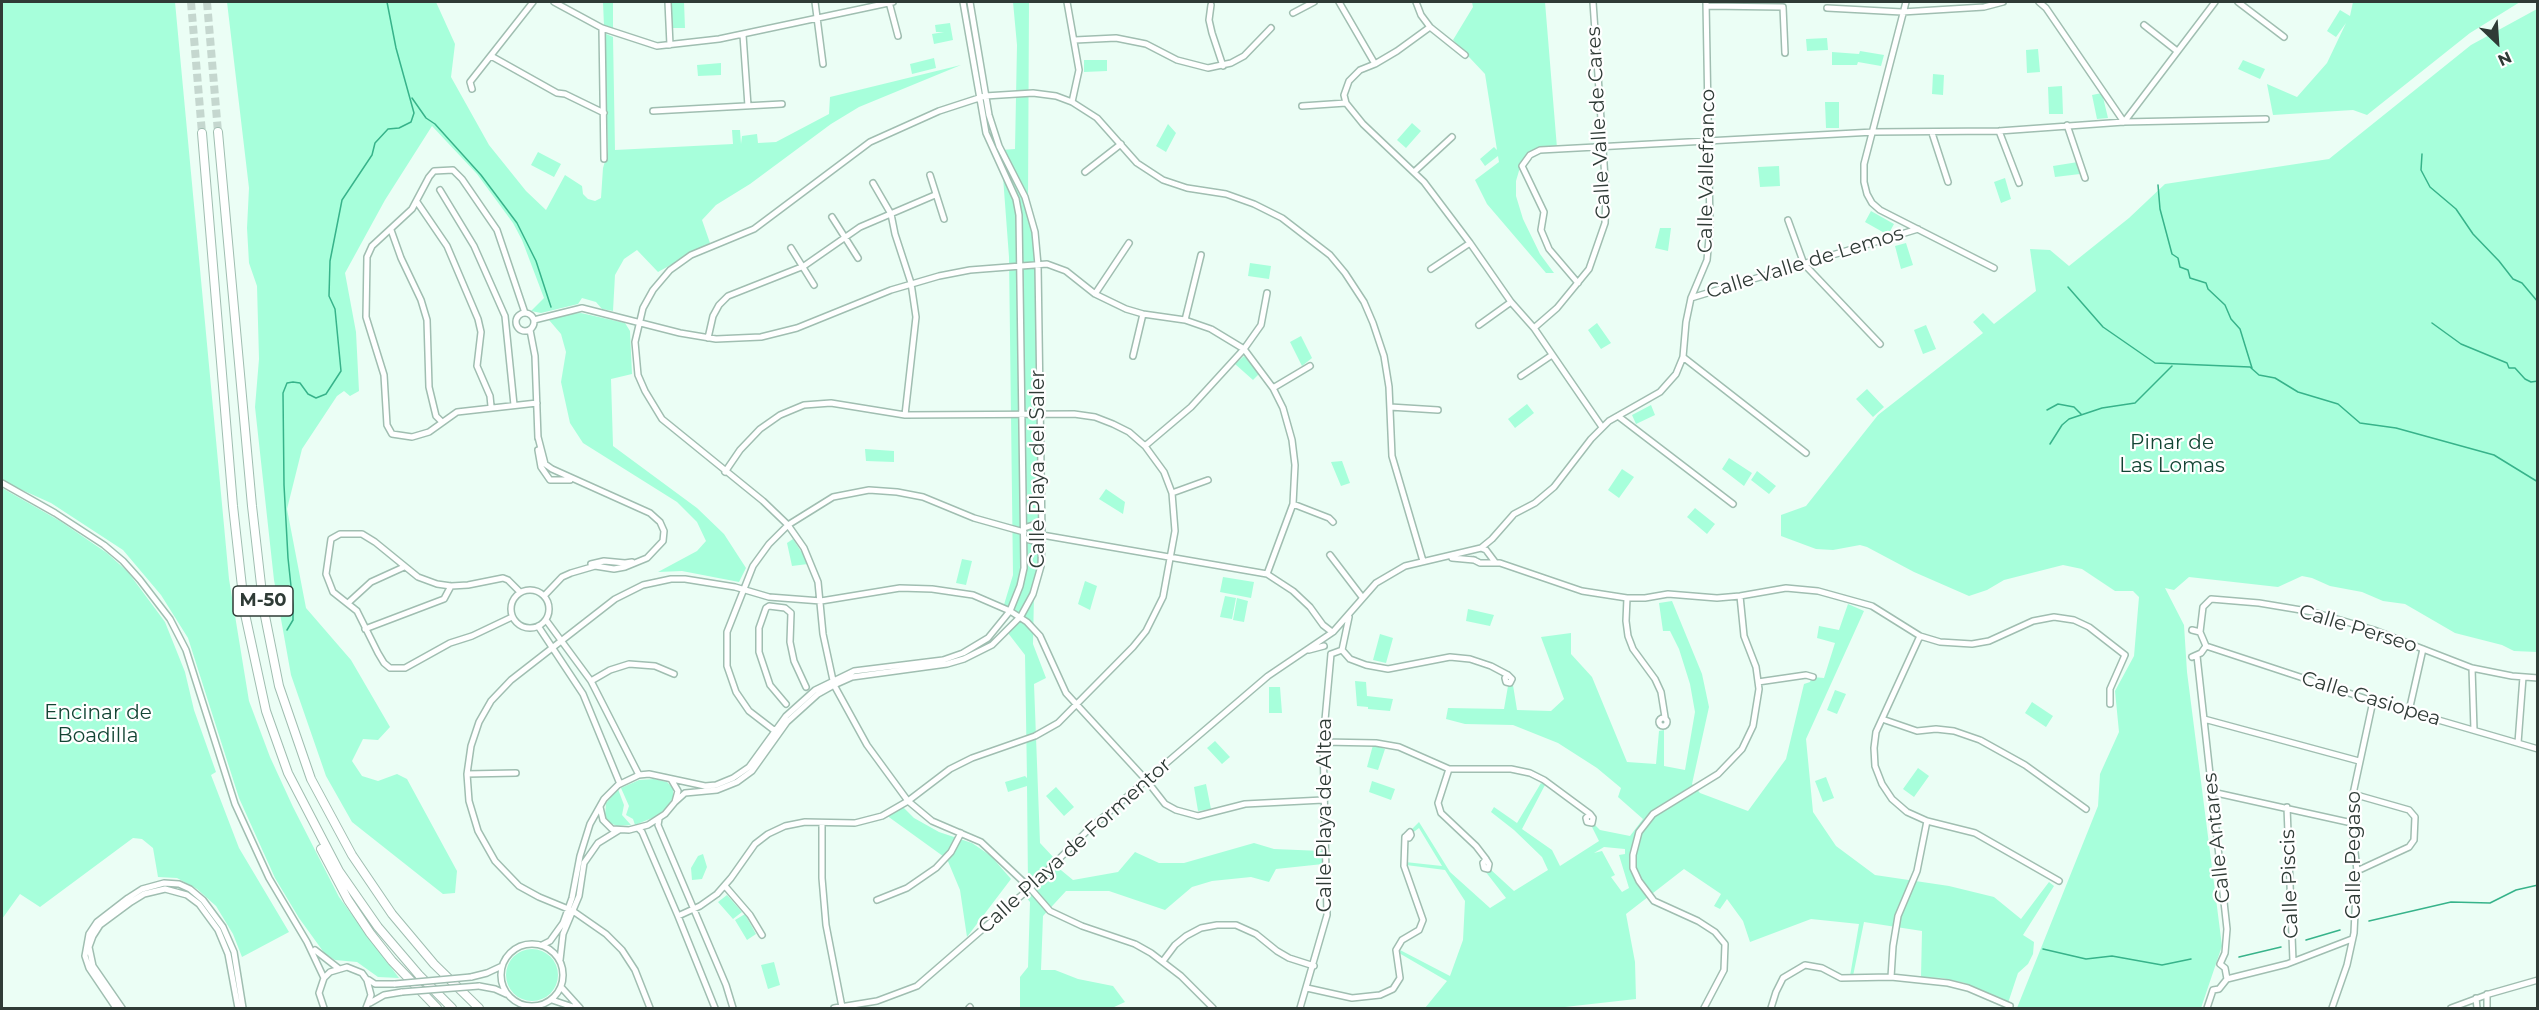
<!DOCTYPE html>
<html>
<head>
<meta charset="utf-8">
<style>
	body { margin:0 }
	#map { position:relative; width:2539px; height:1010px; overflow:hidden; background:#ebfef5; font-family:Montserrat,sans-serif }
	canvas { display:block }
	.frame { position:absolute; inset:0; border:3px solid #2f3b36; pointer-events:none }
	.north { position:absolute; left:2467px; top:12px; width:60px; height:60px; -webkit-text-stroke:4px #fff; paint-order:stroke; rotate:155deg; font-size:16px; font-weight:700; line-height:24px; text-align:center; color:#2f3b36 }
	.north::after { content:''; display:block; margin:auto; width:21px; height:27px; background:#2f3b36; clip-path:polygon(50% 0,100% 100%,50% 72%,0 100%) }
</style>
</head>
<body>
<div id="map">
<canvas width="2539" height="1010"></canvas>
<div class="frame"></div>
<div class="north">N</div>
</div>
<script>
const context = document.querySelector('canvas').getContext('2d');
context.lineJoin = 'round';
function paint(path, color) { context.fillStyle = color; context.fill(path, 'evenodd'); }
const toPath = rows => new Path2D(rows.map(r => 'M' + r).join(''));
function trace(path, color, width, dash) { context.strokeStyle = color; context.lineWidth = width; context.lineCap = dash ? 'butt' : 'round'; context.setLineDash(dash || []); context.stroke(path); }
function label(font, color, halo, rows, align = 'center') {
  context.font = font + ' Montserrat,sans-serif'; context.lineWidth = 4.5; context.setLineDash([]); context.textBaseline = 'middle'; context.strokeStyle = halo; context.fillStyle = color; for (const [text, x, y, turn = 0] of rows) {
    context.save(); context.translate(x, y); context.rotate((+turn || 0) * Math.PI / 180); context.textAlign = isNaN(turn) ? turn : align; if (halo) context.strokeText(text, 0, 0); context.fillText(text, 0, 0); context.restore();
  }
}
const green = toPath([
	[2,2,175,2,229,579,249,701,270,757,293,807,339,897,399,978,378,977,357,962,335,960,325,954,299,918,275,878,239,798,188,638,161,595,123,550,51,503,2,481],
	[227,2,436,2,455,44,451,77,489,145,526,191,546,210,565,175,582,186,583,194,588,199,595,201,601,198,603,168,608,151,604,33,613,37,615,150,733,144,732,130,740,130,741,144,742,136,757,134,758,143,776,142,829,114,830,97,961,65,859,107,831,124,750,184,716,205,702,220,710,243,658,272,637,250,624,259,615,275,613,311,602,309,596,302,582,298,578,304,541,313,531,311,544,298,522,240,513,223,477,174,432,126,385,200,345,273,356,332,359,391,350,396,344,391,337,396,302,449,287,509,306,608,351,660,390,727,378,740,363,739,352,761,362,776,378,781,397,774,407,779,457,871,455,893,443,894,352,822,326,776,291,675,274,580,255,407,259,359,257,286,249,263,247,228,249,188],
	[603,2,613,2,613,29,604,26],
	[671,2,684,2,685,28,672,28],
	[1013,2,1029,2,1028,201,1035,227,1041,567,1034,594,1033,644,1046,678,1034,684,1040,843,1055,859,1028,885,1027,786,1008,792,1005,782,1025,776,1027,778,1025,655,1008,633,1020,619,1003,608,1013,575,1009,257,1001,150,1015,149,1017,45],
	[1472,2,1545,2,1557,148,1541,148,1521,164,1516,181,1516,196,1523,219,1540,254,1554,273,1546,273,1487,204,1475,180,1499,162,1498,156,1485,166,1480,159,1494,147,1497,150,1485,74,1453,40,1473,7],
	[2353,2,2520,2,2470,33,2367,115,2353,110,2273,115,2267,84,2297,97,2327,63,2346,23,2336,37,2327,31,2340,10,2350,16],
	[2537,9,2537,652,2514,651,2502,645,2455,633,2405,604,2383,601,2362,592,2330,586,2312,578,2302,576,2278,587,2189,577,2174,590,2165,588,2184,625,2187,672,2222,946,2201,1008,2017,1008,2098,806,2100,774,2119,732,2115,691,2134,656,2139,597,2133,591,2115,591,2082,569,2063,565,2004,580,1987,590,1969,596,1914,572,1867,547,1860,545,1833,550,1816,549,1781,536,1781,515,1806,506,1878,415,1983,333,1973,322,1983,313,1994,324,2036,291,2030,249,2050,250,2069,266,2129,218,2165,184,2329,159,2471,45],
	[950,23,953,40,934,44,932,34,944,32,936,32,935,25],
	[1827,38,1828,50,1807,51,1806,39],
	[2038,49,2040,72,2027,73,2026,50],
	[1860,51,1884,55,1881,66,1858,62,1857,65,1832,65,1832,52,1859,54],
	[934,58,936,68,912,74,910,64],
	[1084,60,1107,60,1107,71,1084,72],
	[2243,60,2265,69,2260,79,2238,69],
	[721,63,721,75,698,76,697,65],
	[1933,74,1944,75,1943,95,1932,94],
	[2062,86,2063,114,2049,114,2048,87],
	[2102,93,2108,118,2097,119,2092,95],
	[1825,102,1839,102,1839,128,1826,128],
	[1412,123,1421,131,1406,148,1397,140],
	[1168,124,1176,133,1166,152,1156,146],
	[538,152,561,164,554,177,531,165],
	[2078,162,2080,174,2055,177,2053,166],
	[1779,166,1780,186,1760,187,1758,167],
	[2005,178,2011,199,2001,203,1994,182],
	[1871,211,1894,224,1888,235,1865,222],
	[1660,228,1671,228,1668,251,1655,248],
	[1906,243,1913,265,1901,269,1895,246],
	[1250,263,1271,266,1269,279,1248,276],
	[581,313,625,323,630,331,632,374,611,379,613,446,697,508,724,534,746,568,739,582,682,571,658,572,697,551,706,541,697,522,677,502,583,443,570,423,561,382,566,352,561,334,549,320,567,314],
	[1597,323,1611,343,1601,349,1588,330],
	[1926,325,1936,349,1923,354,1914,330],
	[1301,336,1312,358,1302,366,1290,342],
	[1244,356,1261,372,1253,380,1235,364],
	[1867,389,1884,407,1873,417,1856,399],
	[1527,404,1534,413,1515,428,1508,419],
	[1651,405,1655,415,1636,424,1632,415],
	[865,449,894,451,894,462,866,461],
	[1729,458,1752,473,1744,486,1722,469],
	[1342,461,1350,483,1341,486,1331,462],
	[1622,469,1634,477,1619,498,1608,490],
	[1757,471,1776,486,1769,494,1751,480],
	[2,488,60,521,107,553,128,572,165,622,185,672,194,710,216,772,211,775,239,848,289,932,242,957,233,934,216,906,197,889,177,878,158,877,153,848,142,839,133,838,40,907,20,894,2,919],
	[1106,489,1125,502,1123,514,1099,499],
	[1695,508,1715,524,1707,534,1687,517],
	[793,539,806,559,808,564,792,566,787,543],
	[962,559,972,561,966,585,956,583],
	[1223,577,1254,582,1251,598,1220,592],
	[1085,581,1097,586,1090,610,1078,604],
	[1225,596,1236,598,1232,619,1220,617],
	[1237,598,1248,601,1244,622,1233,620],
	[1672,601,1702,674,1709,707,1692,784,1700,793,1748,811,1786,759,1804,684,1810,682,1812,677,1824,678,1835,643,1817,638,1819,626,1839,630,1848,604,1864,611,1806,739,1813,812,1836,846,1875,875,1949,886,1994,897,2021,919,2049,882,2054,886,2023,935,2034,942,2033,954,2028,964,2018,973,2008,1003,1965,983,1942,978,1921,977,1922,931,1864,922,1853,976,1850,976,1859,924,1811,919,1750,942,1743,921,1727,899,1720,909,1714,906,1721,894,1684,869,1626,914,1635,962,1636,999,1556,1008,1425,1008,1447,981,1399,953,1400,950,1450,976,1463,940,1465,901,1445,870,1406,865,1405,862,1442,866,1419,828,1411,834,1409,832,1419,822,1450,872,1490,908,1506,898,1485,871,1490,869,1514,891,1548,870,1542,857,1514,830,1491,812,1494,807,1517,823,1541,783,1545,785,1522,829,1552,850,1560,866,1599,841,1591,825,1594,824,1600,830,1630,836,1643,819,1618,797,1621,788,1597,768,1558,743,1513,725,1465,724,1446,719,1448,708,1504,709,1508,686,1513,685,1517,710,1551,711,1564,699,1541,637,1571,633,1571,654,1592,677,1627,762,1656,764,1659,731,1664,730,1664,766,1685,770,1695,712,1690,684,1679,649,1670,631,1663,631,1659,603],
	[1604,847,1625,849,1625,854,1619,855,1629,888,1622,892,1611,877,1615,875,1602,851,1594,853],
	[1468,609,1494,615,1490,626,1466,621],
	[1380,634,1393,638,1386,663,1373,660],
	[1355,681,1366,682,1367,696,1393,699,1390,711,1368,709,1368,707,1357,706],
	[1269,687,1280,687,1282,713,1269,713],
	[1835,690,1846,694,1837,714,1827,710],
	[2032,702,2053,716,2046,727,2025,713],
	[1215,741,1230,757,1222,764,1207,748],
	[1373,745,1385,749,1378,770,1367,767],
	[1918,768,1929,776,1914,797,1903,789],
	[1826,777,1834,798,1823,802,1815,781],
	[654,779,667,782,673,788,673,797,668,806,657,816,635,825,633,819,626,815,629,806,621,788,639,780],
	[1372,781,1395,789,1391,800,1369,792],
	[1206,784,1211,809,1198,811,1194,787],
	[1056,787,1074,807,1064,816,1046,796],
	[618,789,624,805,622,815,631,825,617,826,608,822,605,816,606,803],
	[902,806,914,818,939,832,972,843,991,856,1011,879,967,937,960,890,947,859,886,815],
	[1254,843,1274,849,1322,851,1323,864,1276,869,1269,882,1251,877,1212,881,1192,887,1165,910,1109,891,1066,891,1043,916,1041,970,1055,970,1078,979,1113,986,1125,1002,1112,1008,1020,1008,1020,977,1028,967,1030,902,1025,896,1056,866,1073,880,1118,872,1135,852,1159,863,1184,863],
	[703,854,707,867,702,879,692,880,691,868,698,856],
	[727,895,742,912,733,919,718,902],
	[745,914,756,934,747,940,735,920],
	'506 975a26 26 0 1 1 52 0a26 26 0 1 1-52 0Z',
	[774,962,780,985,768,989,761,965]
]);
const stream = toPath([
	[412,98,426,118,435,124,481,175,517,223,536,261,551,307],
	[2422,154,2421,170,2430,187,2456,209,2473,234,2499,261,2513,279,2522,283,2538,302],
	[2158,185,2160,209,2172,254,2178,258,2180,267,2188,270,2190,278,2206,283,2208,289,2225,305,2231,319,2240,329,2252,368],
	[2068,287,2103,327,2155,363,2250,367,2259,375,2275,378,2298,392,2338,404,2360,423,2396,428,2494,455,2538,482],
	[2432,323,2461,344,2507,363,2509,368,2515,368,2525,379,2531,382,2538,381],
	[2047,410,2058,404,2074,407,2081,414],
	[2050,444,2062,425,2069,419,2102,408,2135,403,2172,366],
	[287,630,293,620,293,605,288,558,284,485,283,393,287,383,293,382,300,383,308,394,316,398,326,394,341,371,335,309,329,296,330,261,342,200,372,155,375,143,388,129,399,128,411,122,414,113,396,48,387,2],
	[2369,921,2451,902,2490,903,2516,890,2538,885],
	[2306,940,2340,930],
	[2043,949,2086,959,2112,956,2162,965,2191,959],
	[2239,957,2281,947]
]);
const highwayTunnel = toPath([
	[191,2,202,133],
	[207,2,218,132]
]);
const minor = toPath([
	[554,2,602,28,657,46,719,39,893,2],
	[668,2,670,45],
	[815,2,823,64],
	[889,2,898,36],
	[1067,2,1079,70,1072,102],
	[1339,2,1375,64,1360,70,1349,81,1344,95,1346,103,1363,124,1424,182,1470,243,1511,302,1534,328,1602,427],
	[1906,2,1864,164,1864,182,1867,194,1872,203,1880,210,1994,268],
	[2039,2,2046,8,2124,122,2215,2],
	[2238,2,2284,37],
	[1211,5,1209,20,1212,33,1223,66],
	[1707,6,1783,7,1785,53],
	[1827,8,1902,12,1984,7,2003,2],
	[1293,13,1314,2],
	[2144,25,2177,51],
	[1430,27,1465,55],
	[602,28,604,159],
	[743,35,748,106],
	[1075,40,1116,38,1146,44,1177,60,1208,68,1231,63,1244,56,1271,28],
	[491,56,557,93,565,94,604,113],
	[1375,64,1397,51,1430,27,1421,15,1416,2],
	[472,89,470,82,533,2],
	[1302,106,1346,103],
	[653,111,782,104],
	[2067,125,2085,178],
	[1999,131,2019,183],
	[1932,133,1948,182],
	[1085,172,1121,144],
	[1414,172,1452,137],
	[930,175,944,219],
	[873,183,891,214,895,234,911,283,916,317,905,415],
	[440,190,474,246,505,316,514,405],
	[417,202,447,246,478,319,481,332,477,366,490,396,491,406],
	[832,217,858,258],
	[1788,220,1804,264,1880,344],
	[391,230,401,258,421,300,427,320,429,387,436,416,442,422],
	[791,248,814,285],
	[1431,269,1470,243],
	[1578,283,1549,249,1541,230,1544,212,1522,166,1530,155,1540,150,1874,132,1999,131,2124,122,2266,119],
	[1095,294,1129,243],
	[1691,298,1918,229],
	[525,313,497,230,462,179,453,170,434,171,429,177,412,209,372,246,367,257,366,317,384,375,387,425,392,434,412,437,429,432,457,412,537,403],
	'516 322a9 9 0 1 1 18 0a9 9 0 1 1-18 0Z',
	[534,320,582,308,680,333,716,339,761,337,797,328,891,290,939,276,970,270,1047,264,1066,271,1095,294,1126,309,1143,314,1185,320,1211,329,1244,349,1273,388,1283,408,1292,440,1295,465,1293,504,1267,574],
	[1185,320,1201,255],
	[1479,325,1511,302],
	[1534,328,1557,308,1589,269,1605,223,1606,193,1593,2],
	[530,330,535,356,538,438],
	[708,338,713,316,719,305,728,296,804,266,860,227,935,195],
	[1133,356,1143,314],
	[1683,357,1806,453],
	[1521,376,1552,355],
	[1273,388,1310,366],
	[1390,407,1438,410],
	[1618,416,1733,504],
	[538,437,545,464,552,469,650,513,660,522,664,531,663,541,647,558,625,567,614,569,595,566,571,573,562,577,544,596],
	[1145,446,1191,407,1244,349,1261,325,1267,293],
	[538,450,541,467,550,480,570,480],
	[2,483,55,513,104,545,123,561,140,580,170,619,186,650,235,804,269,878,307,942,324,978],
	[1172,493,1208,480],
	[1293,504,1329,518,1333,522],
	[1024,528,1033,525,1042,528],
	[1042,535,1267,574,1293,591,1310,607,1323,625,1332,632],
	[1024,538,1033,541,1041,539],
	[1481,548,1486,550,1495,562],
	[1330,555,1362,597],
	[1452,558,1474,560],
	[1474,560,1480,563,1500,563,1582,591,1627,598,1645,598,1668,594,1717,598,1740,596,1786,588,1818,591,1872,606,1920,636,1940,642,1972,644,1989,641,2033,621,2054,617,2074,620,2089,627,2125,655,2110,689,2110,704],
	[591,564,604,561,625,563,632,562],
	'511 609a19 19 0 1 1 38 0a19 19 0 1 1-38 0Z',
	[1627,598,1626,621,1628,636,1633,649,1655,679,1661,692,1665,717],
	[348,603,371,582,404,567],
	[512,617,472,636,450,643,405,668,390,668,384,663,378,653,357,611,333,592,326,574,331,539,340,534,362,534,375,542,418,577,437,584,451,586,468,585,503,578,508,580,520,592],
	[546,620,591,681,639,775],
	[538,626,583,694,620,784],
	[365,629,444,599,451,586],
	[2192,630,2200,632,2206,646,2201,653,2192,657],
	[2200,632,2203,607,2211,599,2259,603,2313,612,2374,630,2472,668,2512,676,2538,678],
	[1920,636,1876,732,1874,748,1875,766,1882,784,1892,799,1907,812,1927,821,1975,833,2059,881],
	[2206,646,2373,701,2538,749],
	[1309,650,1324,646],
	[1342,650,1350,659,1366,665,1388,669,1450,657,1470,659,1491,666,1508,675,1512,679,1510,683,1506,682,1505,678,1508,675],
	[1331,654,1342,650,1349,617],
	[2197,656,2227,929,2225,953,2220,964,2225,968,2227,979,2219,989,2213,990,2207,1008],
	[2472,668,2474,730],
	[591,681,610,670,629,664,655,666,674,674],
	[1758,682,1806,675,1813,677],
	[786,704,770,685,759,652,759,628,766,608,769,606,785,608,791,613,790,642,794,661,806,687],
	[2409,711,2423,649],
	'1659 722a4 4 0 1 1 8 0a4 4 0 1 1-8 0Z',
	[1882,719,1917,731,1936,729,1954,731,1980,740,2025,765,2086,809],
	[2204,719,2359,761],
	[775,731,749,711,736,692,727,666,727,632,753,566,769,544,788,525,833,497,869,490,897,492,923,497,974,518,1024,532],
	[1323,742,1376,743,1399,747,1449,769,1511,769,1530,773,1544,780,1590,814,1593,818,1592,823,1587,822,1586,818,1590,814],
	[2518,743,2523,677],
	[1449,769,1438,803,1441,813,1476,846,1486,859,1489,864,1488,869,1484,868,1483,863,1486,859],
	[467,774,516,773],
	[2212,792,2352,823],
	[2353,794,2409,810,2415,817,2414,840,2409,847,2357,871],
	[675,802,685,793,717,790,737,782,752,771,787,722,818,694,834,685,852,677,947,664,964,659,992,645,1021,616,1033,594,1041,566,1042,535,1038,265,1035,232,1025,197,999,146,989,115,970,2],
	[600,807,603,820,612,829,629,830,648,825,665,814,675,802,678,791,671,779],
	[2287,807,2293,961],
	[659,819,658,825,726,985,733,1008],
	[822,823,822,878,826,925,842,1007],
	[638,828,642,832,678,916,715,1008],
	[1410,832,1411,835,1409,838,1405,837,1410,832],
	[725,886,750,915,762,935],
	[877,900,907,888,936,868,951,852,961,833],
	[678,916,700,906,717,894,731,878,755,844,768,834,785,826,805,822,855,823,882,816,908,801,950,769,972,758,1035,736,1058,723,1133,647,1146,631,1163,597,1175,531,1172,493,1164,472,1145,446,1129,432,1113,424,1095,417,1074,414,905,415,831,403,804,405,780,415,760,429,740,450,725,472],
	'501 975a31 31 0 1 1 62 0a31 31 0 1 1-62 0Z',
	[542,945,550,941,563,923,572,898,580,856,590,824,604,799,618,785,639,775,649,774,705,786,716,785,733,778,749,767,786,716,815,690,854,671,943,660,963,653,988,638,1010,611,1020,586,1024,568,1019,215,1016,199,986,133,963,2],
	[315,950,338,968],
	[560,960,563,934,579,896,584,863,598,843,619,830],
	[1163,961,1175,945,1186,936,1201,928,1217,925,1236,925,1256,934,1277,951,1289,958,1314,966],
	[471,977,487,973,502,966],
	[1891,977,1893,946,1898,916,1917,871,1927,821],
	[2227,979,2287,964,2352,939],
	[369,980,375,984,395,984],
	[479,986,495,989,506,994],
	[561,987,580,1008],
	[1307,988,1352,998,1380,995,1393,989,1400,978,1396,950,1402,940,1419,930,1423,920,1404,866,1405,837],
	[2487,994,2487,1008],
	[2476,998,2477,1008],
	[552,1000,576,1008],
	[370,1003,384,995,402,992],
	[116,1008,89,968,85,956,89,934,97,922,128,898,142,889,164,883,179,884,190,889,203,900,223,927,234,952,243,1008],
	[122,1008,93,966,89,947,93,936,100,925,131,902,144,894,165,889,187,895,199,904,218,930,228,954,238,1008],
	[324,1008,319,993,324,978,330,972,347,967,362,973,367,980,371,995,366,1008],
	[650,1008,635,970,622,950,606,934,573,911,539,897,519,886,495,861,478,831,469,801,467,774,471,746,479,722,491,701,511,680,615,599,643,585,671,579,685,579,735,587,769,597,821,601,900,588,932,589,973,595,1010,611,1027,622,1040,636,1066,693,1147,781,1165,804,1176,810,1198,816,1245,804,1323,800],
	[834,1008,877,1001,917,986,1030,888,1087,831,1268,676,1333,632,1376,583,1405,566,1481,548,1492,539,1514,514,1535,503,1554,487,1591,439,1609,421,1660,392,1676,374,1683,357,1686,322,1691,298,1707,260,1710,227,1706,2],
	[969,1008,970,1007],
	[1213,1008,1181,976,1151,953,1135,944,1082,926,1050,911,1030,888,981,842,932,821,908,801,867,745,834,685,823,634,818,582,804,548,788,525,763,501,662,419,645,391,638,375,635,342,643,308,653,290,670,270,691,255,754,229,870,142,939,111,985,96,1033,93,1056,96,1072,102,1097,118,1137,163,1163,180,1187,188,1226,194,1254,204,1282,218,1330,255,1345,273,1364,302,1373,323,1384,356,1389,387,1392,456,1423,561],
	[1300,1008,1327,915,1323,742,1331,654],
	[1704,1008,1724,970,1725,944,1715,932,1698,921,1654,901,1639,881,1633,868,1633,855,1639,832,1653,814,1718,774,1742,749,1753,726,1759,689,1756,667,1744,636,1740,596],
	[1771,1008,1776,992,1783,978,1805,965,1822,968,1841,978,1891,977,1948,983,1968,988,2010,1006],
	[2332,1008,2347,965,2354,933,2357,871,2353,833,2353,794,2373,701],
	[2451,1008,2489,994,2538,980]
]);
const highway = toPath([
	[218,132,252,506,264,611,279,686,311,779,352,855,392,914,434,964,479,1008],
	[202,133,233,506,245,614,266,711,288,773,339,871,378,927,419,975,452,1008],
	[321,849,348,900,370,933,392,961,437,1008]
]);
const minorBridge = toPath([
	[395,984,471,977],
	[402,992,479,986]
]);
const shields = [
	[263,601,60]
];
const shieldNames = [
	["M-50",263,601]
];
const streetNames = [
	["Calle Valle de Cares",1599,123,-93],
	["Calle Vallefranco",1707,171,-89],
	["Calle Valle de Lemos",1805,263,-17],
	["Calle Playa del Saler",1038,469,-90],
	["Calle Perseo",2358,629,17],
	["Calle Casiopea",2371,699,17],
	["Calle Playa de Altea",1325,815,-90],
	["Calle Antares",2217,838,-96],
	["Calle Playa de Formentor",1075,846,-42],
	["Calle Pegaso",2354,855,-90],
	["Calle Piscis",2290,884,-92]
];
const parkNames = [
	["Pinar de",2172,443],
	["Las Lomas",2172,466],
	["Encinar de",98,713],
	["Boadilla",98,736]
];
paint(green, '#a7ffdb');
trace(stream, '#37b38a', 1.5);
trace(highwayTunnel, '#c5d7cf', 8, [8, 4]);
trace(minor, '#a0beb1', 8);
trace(highway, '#a0beb1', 10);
trace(minor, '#fff', 5);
trace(highway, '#fff', 8);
trace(minorBridge, '#a0beb1', 8, []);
trace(minorBridge, '#fff', 5);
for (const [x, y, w] of shields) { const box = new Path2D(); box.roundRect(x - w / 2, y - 15, w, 30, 4.5); context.fillStyle = '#fff'; context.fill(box); trace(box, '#2f3b36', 1.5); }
label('bold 18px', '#2f3b36', null, shieldNames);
label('20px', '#2f3b36', '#fff', streetNames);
label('20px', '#134534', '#fff', parkNames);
</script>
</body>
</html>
